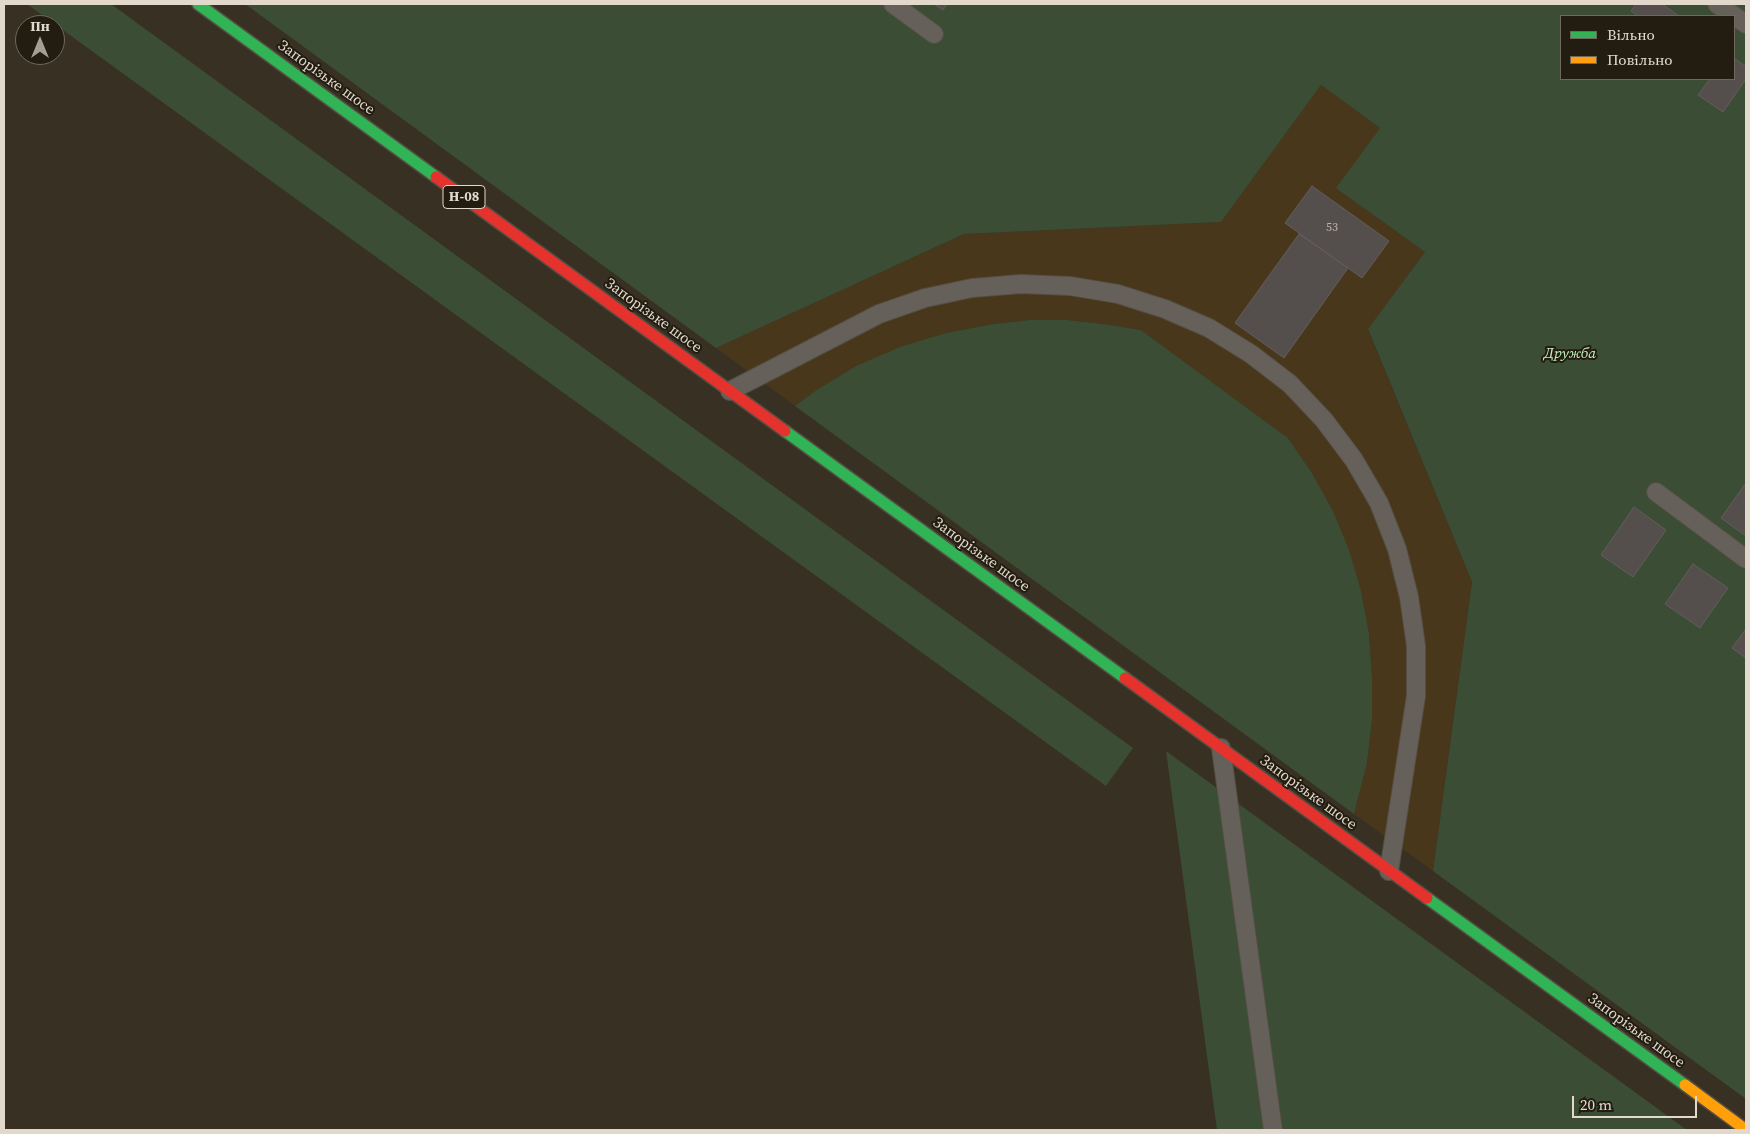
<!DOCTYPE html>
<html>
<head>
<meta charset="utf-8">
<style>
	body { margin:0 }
	#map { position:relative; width:1750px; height:1134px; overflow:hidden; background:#383023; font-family:"Source Serif 4",serif }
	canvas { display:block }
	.frame { position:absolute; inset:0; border:5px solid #e2d9cc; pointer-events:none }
	.legend { position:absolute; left:1560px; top:15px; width:175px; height:65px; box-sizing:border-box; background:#221c11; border:1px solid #6f685c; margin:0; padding:6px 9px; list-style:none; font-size:15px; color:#e2d9cc }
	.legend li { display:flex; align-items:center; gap:10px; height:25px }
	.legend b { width:25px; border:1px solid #6f685c }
	.north { position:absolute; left:15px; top:15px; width:50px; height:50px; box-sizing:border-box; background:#221c11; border:1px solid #6f685c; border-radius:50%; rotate:0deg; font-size:14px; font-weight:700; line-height:20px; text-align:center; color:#e2d9cc }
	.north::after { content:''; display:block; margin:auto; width:18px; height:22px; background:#a69e91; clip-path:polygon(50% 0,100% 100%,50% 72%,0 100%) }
	.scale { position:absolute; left:1572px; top:1096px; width:125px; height:22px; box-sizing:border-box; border:2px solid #e2d9cc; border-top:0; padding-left:6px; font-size:15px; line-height:18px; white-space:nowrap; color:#e2d9cc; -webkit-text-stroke:4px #221c11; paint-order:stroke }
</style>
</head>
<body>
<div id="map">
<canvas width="1750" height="1134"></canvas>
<div class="frame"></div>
<ul class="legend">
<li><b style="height:6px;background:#30b455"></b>Вільно</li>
<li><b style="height:6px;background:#ff9f0a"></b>Повільно</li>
</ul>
<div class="north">Пн</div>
<div class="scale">20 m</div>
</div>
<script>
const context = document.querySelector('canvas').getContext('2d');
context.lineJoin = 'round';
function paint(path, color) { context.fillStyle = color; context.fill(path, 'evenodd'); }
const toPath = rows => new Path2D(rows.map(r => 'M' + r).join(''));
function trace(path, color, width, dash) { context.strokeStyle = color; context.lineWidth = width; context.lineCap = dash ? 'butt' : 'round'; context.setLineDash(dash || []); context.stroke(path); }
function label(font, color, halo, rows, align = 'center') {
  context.font = font + ' "Source Serif 4",serif'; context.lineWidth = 4; context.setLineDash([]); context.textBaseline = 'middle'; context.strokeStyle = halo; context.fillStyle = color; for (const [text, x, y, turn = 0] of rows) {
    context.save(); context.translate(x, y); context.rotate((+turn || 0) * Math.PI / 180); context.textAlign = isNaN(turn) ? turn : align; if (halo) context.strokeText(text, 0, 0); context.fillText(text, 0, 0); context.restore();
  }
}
const built = toPath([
	[1321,85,1380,128,1337,188,1425,252,1368,330,1472,582,1433,871,1354,814,1367,763,1372,720,1372,677,1369,633,1361,591,1333,511,1312,473,1288,438,1141,330,1104,324,1068,320,1030,320,993,324,946,333,856,366,815,391,795,406,716,348,964,234,1221,222]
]);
const green = toPath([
	[27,4,111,4,1133,748,1106,786],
	[245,4,1746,4,1746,1099,1433,871,1472,582,1368,329,1425,252,1336,188,1380,128,1321,85,1221,222,964,234,716,348],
	[1561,16,1734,16,1734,79,1561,79],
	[1030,320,1067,320,1104,324,1141,330,1288,438,1312,473,1333,511,1349,550,1361,591,1369,633,1372,677,1372,720,1367,763,1354,814,795,406,815,391,856,366,900,347,946,333,993,324],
	[1166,751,1687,1130,1217,1130]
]);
const building = toPath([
	[934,4,947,4,943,10,934,4],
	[1636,4,1662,4,1679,16,1638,16,1631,11,1636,4],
	[1734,58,1746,67,1746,79,1723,112,1698,95,1710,79,1734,79,1734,58],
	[1312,186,1389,241,1362,278,1285,223,1312,186],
	[1299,234,1348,268,1284,358,1235,323,1299,234],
	[1746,483,1746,536,1721,518,1746,483],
	[1634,507,1666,530,1633,577,1601,555,1634,507],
	[1693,564,1728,588,1700,628,1665,604,1693,564],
	[1746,629,1746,658,1732,648,1746,629]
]);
const lane = toPath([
	[893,4,934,34],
	[1717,4,1746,24],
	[730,391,879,314,925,298,972,288,1021,284,1070,286,1118,294,1165,309,1209,328,1251,354,1290,384,1324,420,1354,460,1379,503,1397,549,1409,597,1416,646,1416,696,1389,871],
	[1656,492,1746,559],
	[1221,748,1273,1130]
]);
const fast = toPath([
	[198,4,436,177],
	[785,431,1125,678],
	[1427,898,1685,1085]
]);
const slow = toPath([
	[1685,1085,1746,1130]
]);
const jam = toPath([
	[436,177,785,431],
	[1125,678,1427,898]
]);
const numberNames = [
	["53",1332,228]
];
const shields = [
	[464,197,42]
];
const shieldNames = [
	["Н-08",464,197]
];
const streetNames = [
	["Запорізьке шосе",326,78,36],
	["Запорізьке шосе",653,316,36],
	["Запорізьке шосе",981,555,36],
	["Запорізьке шосе",1308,793,36],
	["Запорізьке шосе",1636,1031,36]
];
const parkNames = [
	["Дружба",1570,354]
];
paint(built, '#48371b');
paint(green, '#3b4d34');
paint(building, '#544e4d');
trace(building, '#635d5c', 1);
trace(lane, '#554e43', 20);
trace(fast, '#554e43', 14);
trace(slow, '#554e43', 14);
trace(jam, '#554e43', 14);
trace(lane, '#65615a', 18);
trace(fast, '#30b455', 11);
trace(slow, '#ff9f0a', 11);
trace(jam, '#e5322d', 11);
label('12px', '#beb6ac', null, numberNames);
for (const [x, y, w] of shields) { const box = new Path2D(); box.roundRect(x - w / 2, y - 11.5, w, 23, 4); context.fillStyle = '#221c11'; context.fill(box); trace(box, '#e2d9cc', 1); }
label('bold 14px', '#e2d9cc', null, shieldNames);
label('15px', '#e2d9cc', '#221c11', streetNames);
label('italic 15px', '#c6f2bd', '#221c11', parkNames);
</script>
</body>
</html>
